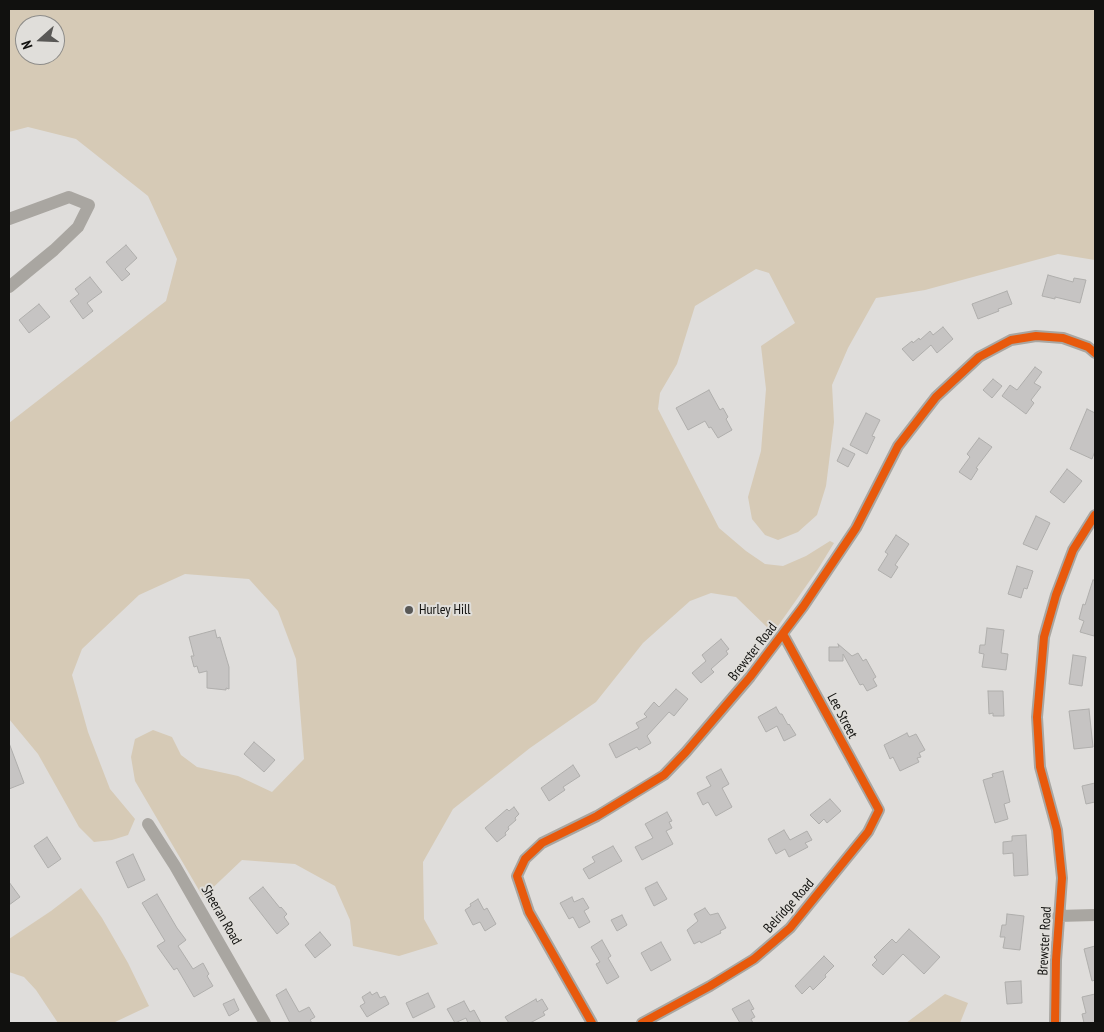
<!DOCTYPE html>
<html>
<head>
<meta charset="utf-8">
<style>
	body { margin:0 }
	#map { position:relative; width:1104px; height:1032px; overflow:hidden; background:#dfdddb; font-family:"PT Sans Narrow",sans-serif }
	canvas { display:block }
	.frame { position:absolute; inset:0; border:10px solid #11110f; pointer-events:none }
	.north { position:absolute; left:15px; top:15px; width:50px; height:50px; box-sizing:border-box; background:#e0deda; border:1px solid #8d8c89; border-radius:50%; rotate:250deg; font-size:14px; font-weight:700; line-height:20px; text-align:center; color:#11110f }
	.north::after { content:''; display:block; margin:auto; width:18px; height:22px; background:#595856; clip-path:polygon(50% 0,100% 100%,50% 72%,0 100%) }
</style>
</head>
<body>
<div id="map">
<canvas width="1104" height="1032"></canvas>
<div class="frame"></div>
<div class="north">N</div>
</div>
<script>
const context = document.querySelector('canvas').getContext('2d');
context.lineJoin = 'round';
function paint(path, color) { context.fillStyle = color; context.fill(path, 'evenodd'); }
const toPath = rows => new Path2D(rows.map(r => 'M' + r).join(''));
function trace(path, color, width, dash) { context.strokeStyle = color; context.lineWidth = width; context.lineCap = dash ? 'butt' : 'round'; context.setLineDash(dash || []); context.stroke(path); }
function label(font, color, halo, rows, align = 'center') {
  context.font = font + ' "PT Sans Narrow",sans-serif'; context.lineWidth = 4; context.setLineDash([]); context.textBaseline = 'middle'; context.strokeStyle = halo; context.fillStyle = color; for (const [text, x, y, turn = 0] of rows) {
    context.save(); context.translate(x, y); context.rotate((+turn || 0) * Math.PI / 180); context.textAlign = isNaN(turn) ? turn : align; if (halo) context.strokeText(text, 0, 0); context.fillText(text, 0, 0); context.restore();
  }
}
const green = toPath([
	[9,9,1095,9,1095,260,1058,254,925,290,876,298,848,348,832,385,834,422,826,486,817,515,798,532,778,540,765,535,752,519,748,497,761,451,766,389,761,346,795,323,769,273,756,269,695,306,677,364,660,393,658,409,719,528,746,551,765,564,783,566,806,556,830,541,834,543,818,569,773,633,736,597,711,593,690,601,643,643,596,702,530,748,453,809,423,862,424,919,438,944,399,956,353,946,350,920,335,886,295,864,242,860,203,897,135,781,131,757,135,739,153,730,172,737,181,755,197,767,238,776,272,792,304,759,296,659,278,611,249,579,185,574,139,595,82,649,72,675,88,732,110,789,135,819,128,835,112,840,94,842,79,827,38,754,9,719,9,423,166,301,177,259,148,196,76,139,28,127,9,132],
	[25,25,55,25,55,55,25,55],
	[81,888,102,918,128,963,149,1006,113,1023,58,1023,36,990,24,977,9,972,9,939,51,911],
	[945,994,968,1003,960,1023,906,1023]
]);
const building = toPath([
	[126,245,137,258,125,269,130,274,122,281,106,262,126,245],
	[1048,275,1073,282,1074,278,1086,280,1080,303,1055,297,1055,299,1042,296,1048,275],
	[90,277,102,292,87,303,93,311,83,319,70,301,79,294,75,289,90,277],
	[1007,291,1012,304,998,309,999,311,978,319,972,304,1007,291],
	[39,304,50,317,29,333,19,320,39,304],
	[943,327,953,339,937,353,931,345,913,361,902,349,912,341,913,343,919,338,920,340,930,331,933,335,943,327],
	[1035,367,1042,372,1034,383,1041,387,1031,400,1034,403,1026,414,1002,396,1010,385,1017,390,1035,367],
	[993,379,1002,386,992,398,983,390,993,379],
	[709,390,720,410,723,408,728,417,726,419,732,430,718,438,711,427,709,428,705,421,688,430,676,408,709,390],
	[1087,409,1095,413,1095,451,1092,459,1070,449,1087,409],
	[866,413,880,420,872,436,875,437,867,454,850,445,866,413],
	[979,438,992,447,976,468,978,469,971,480,959,472,970,457,967,454,979,438],
	[843,448,855,454,848,467,837,461,843,448],
	[1067,469,1082,481,1064,503,1050,492,1067,469],
	[1036,516,1050,523,1037,550,1023,544,1036,516],
	[896,535,909,544,895,565,898,567,891,578,878,570,888,554,885,552,896,535],
	[1017,566,1033,571,1027,589,1024,588,1021,598,1008,594,1017,566],
	[1093,580,1095,580,1095,631,1094,636,1080,632,1084,621,1079,619,1083,604,1085,605,1093,580],
	[987,628,1004,630,1001,653,1008,654,1006,670,982,667,984,654,979,653,980,645,985,645,987,628],
	[215,630,217,638,220,637,229,667,229,689,226,688,226,690,207,688,207,671,199,673,197,666,194,667,191,656,194,656,189,637,215,630],
	[721,639,729,649,726,651,728,654,711,669,714,672,701,683,692,673,706,661,702,655,721,639],
	[838,644,852,656,858,653,863,661,866,659,876,677,873,679,877,686,867,691,863,684,860,685,843,654,843,661,829,661,829,647,839,647,838,644],
	[1073,655,1086,657,1082,686,1069,684,1073,655],
	[676,689,688,699,674,716,669,712,647,736,651,743,639,750,637,747,616,758,609,744,639,728,636,723,647,717,644,714,654,702,659,707,676,689],
	[988,691,1003,691,1004,716,993,716,993,713,989,714,988,691],
	[776,707,780,714,782,714,788,725,789,724,796,735,784,741,777,726,766,732,758,717,776,707],
	[1089,709,1093,747,1074,749,1069,711,1089,709],
	[907,733,909,737,916,734,925,750,919,753,921,757,917,758,919,762,900,771,893,757,890,759,884,745,907,733],
	[254,742,275,760,264,772,244,754,254,742],
	[9,743,24,783,9,789,9,743],
	[573,765,580,776,563,787,565,790,549,801,541,788,573,765],
	[721,769,729,784,722,788,732,807,716,816,708,802,703,805,697,793,711,786,706,777,721,769],
	[1003,771,1010,802,1004,804,1008,819,995,823,983,780,993,777,992,774,1003,771],
	[1095,783,1095,802,1086,804,1082,786,1095,783],
	[830,799,841,811,827,823,824,819,819,824,810,815,830,799],
	[514,807,519,814,515,818,516,820,508,827,509,829,505,833,506,835,497,842,485,828,507,809,509,811,514,807],
	[667,812,672,821,669,822,672,828,666,831,673,844,642,860,635,847,653,838,645,824,667,812],
	[784,830,790,840,807,831,812,840,805,843,808,847,789,857,785,849,776,854,768,839,784,830],
	[1026,835,1028,875,1014,876,1013,853,1003,854,1003,842,1012,841,1012,836,1026,835],
	[47,837,61,859,48,868,34,846,47,837],
	[613,846,622,861,589,879,583,869,595,862,592,857,613,846],
	[133,854,145,880,128,888,116,862,133,854],
	[9,882,20,897,9,905,9,882],
	[657,882,667,899,654,906,645,888,657,882],
	[263,887,280,908,281,907,287,914,284,917,289,924,277,934,249,898,263,887],
	[157,894,177,928,186,940,178,946,193,969,203,963,209,974,207,976,213,986,194,997,177,968,174,970,157,946,165,941,142,903,157,894],
	[572,897,574,902,583,898,589,908,584,911,590,922,579,928,573,917,569,919,560,903,572,897],
	[478,899,484,910,487,908,496,924,485,931,480,922,473,925,465,910,471,906,470,904,478,899],
	[705,908,710,915,718,913,726,928,720,931,721,933,701,943,700,941,694,944,687,930,698,921,694,914,705,908],
	[1007,914,1024,916,1020,950,1003,948,1005,937,1000,937,1002,925,1006,925,1007,914],
	[622,915,627,925,617,931,611,920,622,915],
	[909,929,940,957,924,974,903,954,883,975,872,965,877,960,874,957,892,939,896,943,909,929],
	[320,932,331,945,315,958,305,945,320,932],
	[602,940,611,956,608,958,619,977,607,984,596,964,600,962,591,947,602,940],
	[661,942,671,960,651,971,641,953,661,942],
	[1095,946,1095,980,1092,981,1084,949,1095,946],
	[824,956,834,966,825,975,826,977,813,990,810,986,802,994,795,986,824,956],
	[1021,981,1022,1003,1007,1004,1005,982,1021,981],
	[286,989,299,1012,309,1007,315,1017,310,1020,312,1023,290,1023,276,995,286,989],
	[370,992,372,995,377,992,380,998,385,996,389,1004,367,1017,360,1006,365,1003,362,997,370,992],
	[428,993,435,1007,413,1018,406,1003,428,993],
	[1095,994,1095,1023,1084,1023,1082,1014,1086,1013,1082,997,1095,994],
	[234,999,239,1010,229,1016,223,1004,234,999],
	[536,999,537,1002,542,999,548,1009,543,1012,545,1015,530,1023,509,1023,505,1017,536,999],
	[749,1000,754,1009,751,1010,755,1017,751,1019,753,1023,740,1023,732,1009,749,1000],
	[464,1001,470,1012,474,1010,481,1023,468,1023,466,1018,455,1023,447,1009,464,1001]
]);
const minor = toPath([
	[9,219,69,197,89,205,78,227,54,250,9,287],
	[148,824,175,866,265,1023],
	[1058,916,1095,915],
	[592,1023,529,912,517,876,525,859,542,843,597,816,664,775,686,752,750,677,803,607,856,528,898,446,936,397,979,357,1011,340,1036,336,1063,338,1088,347,1095,353],
	[642,1023,710,986,754,959,790,928,868,832,879,810,783,634],
	[1055,1023,1056,960,1062,878,1057,830,1040,767,1037,717,1044,637,1056,595,1073,550,1095,515]
]);
const cycleway = toPath([
	[592,1023,529,912,517,876,525,859,542,843,597,816,664,775,686,752,750,677,803,607,856,528,898,446,936,397,979,357,1011,340,1036,336,1063,338,1088,347,1095,353],
	[642,1023,710,986,754,959,790,928,868,832,879,810,783,634],
	[1055,1023,1056,960,1062,878,1057,830,1040,767,1037,717,1044,637,1056,595,1073,550,1095,515]
]);
const markers = [
	[409,610,5,"#595856"]
];
const poiNames = [
	["Hurley Hill",419,610]
];
const streetNames = [
	["Brewster Road",753,652,-52],
	["Lee Street",842,716,62],
	["Belridge Road",789,906,-48],
	["Sheeran Road",221,915,60],
	["Brewster Road",1045,941,-87]
];
paint(green, '#d6cab6');
paint(building, '#c6c4c3');
trace(building, '#afaeac', 1);
trace(minor, '#a9a6a1', 12);
trace(cycleway, '#e8590c', 8);
for (const [x, y, r, color] of markers) { const dot = new Path2D(); dot.arc(x, y, r, 0, 2 * Math.PI); context.fillStyle = color; context.fill(dot); trace(dot, '#e0deda', 2); }
label('14px', '#11110f', '#e0deda', poiNames, 'left');
label('14px', '#11110f', '#e0deda', streetNames);
</script>
</body>
</html>
